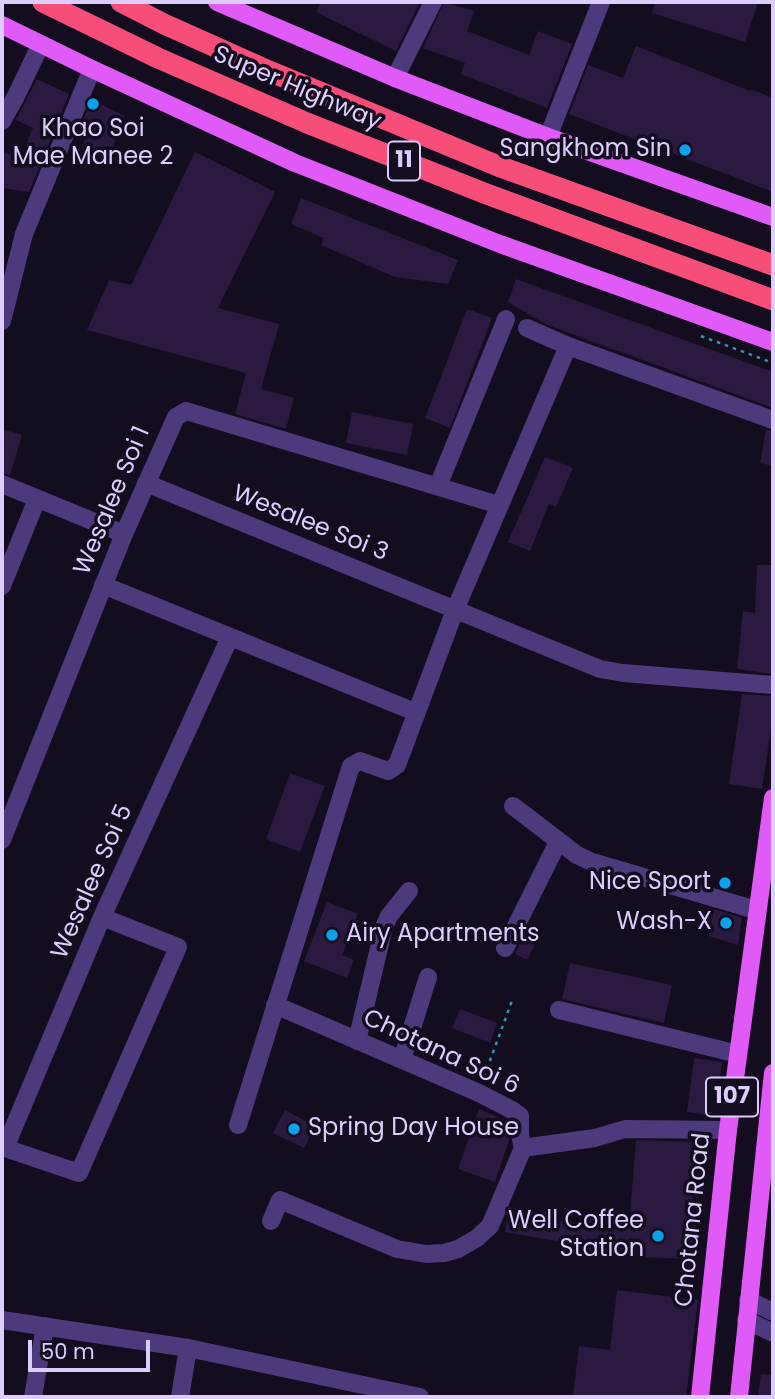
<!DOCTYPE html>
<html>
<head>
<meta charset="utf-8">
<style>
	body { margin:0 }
	#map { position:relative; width:775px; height:1399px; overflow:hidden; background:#140d1f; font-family:Poppins,sans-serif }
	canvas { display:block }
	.frame { position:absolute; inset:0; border:4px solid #ddcdfd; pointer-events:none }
	.scale { position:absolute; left:28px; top:1340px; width:122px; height:32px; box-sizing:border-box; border:4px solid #ddcdfd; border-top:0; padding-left:9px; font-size:21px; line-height:24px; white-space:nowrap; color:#ddcdfd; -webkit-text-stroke:5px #140d1f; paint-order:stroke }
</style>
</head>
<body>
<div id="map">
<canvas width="775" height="1399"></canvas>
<div class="frame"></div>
<div class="scale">50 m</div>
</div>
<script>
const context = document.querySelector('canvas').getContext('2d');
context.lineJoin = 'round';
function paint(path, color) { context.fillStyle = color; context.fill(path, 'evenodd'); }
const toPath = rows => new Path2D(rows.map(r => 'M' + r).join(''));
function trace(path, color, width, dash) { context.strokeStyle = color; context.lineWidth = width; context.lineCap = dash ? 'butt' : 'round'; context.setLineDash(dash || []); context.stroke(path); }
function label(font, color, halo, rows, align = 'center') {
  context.font = font + ' Poppins,sans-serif'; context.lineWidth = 7; context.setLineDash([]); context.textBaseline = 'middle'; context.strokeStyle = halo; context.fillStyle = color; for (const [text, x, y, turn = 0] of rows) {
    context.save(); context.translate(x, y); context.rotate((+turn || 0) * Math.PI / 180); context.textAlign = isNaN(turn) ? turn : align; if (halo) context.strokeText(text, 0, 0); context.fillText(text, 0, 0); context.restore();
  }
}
const building = toPath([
	[321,2,420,2,396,51,316,12],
	[444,2,474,11,467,31,529,55,538,31,572,44,547,108,461,74,465,63,423,48],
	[655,2,758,2,745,42,652,13],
	[636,46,750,91,750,89,773,98,773,192,569,114,588,65,623,78],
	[37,79,69,94,29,192,2,188,2,153,21,156,33,128,16,120],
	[92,100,125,116,109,156,97,150,95,154,82,149,89,128,81,124],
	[195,152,275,192,218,308,279,324,261,389,294,398,286,429,235,414,246,373,87,330,109,280,131,285],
	[301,198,458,260,448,284,395,277,321,245,324,238,291,224],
	[516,279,773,372,773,408,545,324,508,302],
	[467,309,492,318,450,428,425,418],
	[352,412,413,424,407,455,346,443],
	[2,429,22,435,10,475,2,473],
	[766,430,773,431,773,466,760,463],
	[545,457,573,468,556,507,549,504,530,551,508,542],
	[757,565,773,565,773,674,737,669,743,611,755,613],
	[742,694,773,696,773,714,762,789,729,784],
	[290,773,325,786,300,852,266,839],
	[327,902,358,914,342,955,354,960,347,978,304,961],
	[714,909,742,918,738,945,709,936],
	[524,936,536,942,527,960,515,954],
	[570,963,672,985,664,1023,562,999],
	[460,1009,497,1023,490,1043,452,1028],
	[694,1058,722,1062,716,1116,687,1112],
	[479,1109,509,1122,509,1140,495,1182,458,1169],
	[285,1110,315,1126,304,1148,273,1133],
	[636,1140,697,1142,691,1216,696,1216,695,1259,573,1255,573,1244,505,1232,509,1211,582,1225,585,1213,630,1214],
	[617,1290,698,1300,686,1397,573,1397,579,1346,610,1350],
	[761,1374,773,1375,773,1397,758,1397]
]);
const path = toPath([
	[701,336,773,363],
	[484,1077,513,998]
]);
const minor = toPath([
	[395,78,433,2],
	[2,121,16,96,41,44],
	[548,137,601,2],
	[2,321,24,234,92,69],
	[527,328,568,346],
	[146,483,600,669,623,673,773,685],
	[2,484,124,534],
	[438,486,506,319],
	[103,585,415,712],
	[2,586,37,499],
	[513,806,577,855,592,862,756,910],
	[2,840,124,534,176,417,186,411,499,505],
	[505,948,558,842],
	[275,1005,479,1093,512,1110,520,1116,520,1135,523,1148,595,1138,625,1129,728,1130],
	[559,1010,738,1054],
	[357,1041,384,927,389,916,409,891],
	[402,1060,428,977],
	[238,1125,351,766,360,761,388,771,397,765,455,610,568,346,773,420],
	[2,1147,79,1173,178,947,102,917],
	[5,1148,102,917,230,637],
	[271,1221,280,1200,397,1249,426,1254,444,1253,458,1249,477,1238,490,1226,523,1148],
	[748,1300,773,1312],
	[2,1320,188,1348,420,1397],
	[746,1320,773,1333],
	[33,1397,45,1326],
	[180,1397,188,1348]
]);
const major = toPath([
	[217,2,395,78,548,137,773,217],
	[2,25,92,69,295,163,500,244,773,342],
	[700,1397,728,1130,773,798],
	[739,1397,773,1073]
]);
const highway = toPath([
	[43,2,158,58,307,123,484,193,773,300],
	[121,2,164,24,269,71,498,166,773,265]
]);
const markers = [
	[93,104,7,"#0ba2eb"],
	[685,150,7,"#0ba2eb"],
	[725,883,7,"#0ba2eb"],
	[726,923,7,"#0ba2eb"],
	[332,935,7,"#0ba2eb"],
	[294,1129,7,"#0ba2eb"],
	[658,1236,7,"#0ba2eb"]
];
const shields = [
	[404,161,32],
	[732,1097,52]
];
const shieldNames = [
	["11",404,161],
	["107",732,1097]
];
const streetNames = [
	["Super Highway",297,89,23],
	["Wesalee Soi 1",113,501,-67],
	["Wesalee Soi 3",310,524,22],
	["Wesalee Soi 5",93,882,-66],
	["Chotana Soi 6",441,1053,25],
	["Chotana Road",694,1220,-84]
];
const poiNames = [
	["Khao Soi",93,130,"center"],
	["Mae Manee 2",93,158,"center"],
	["Sangkhom Sin",671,150],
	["Nice Sport",711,883],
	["Wash-X",712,923],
	["Airy Apartments",346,935,"left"],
	["Spring Day House",308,1129,"left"],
	["Well Coffee",644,1222],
	["Station",644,1250]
];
paint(building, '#2a1a3f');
trace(path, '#3397ab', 2.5, [3.5, 5]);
trace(minor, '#4c3a7c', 18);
trace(major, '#e05af7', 18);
trace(highway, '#f74e79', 21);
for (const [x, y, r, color] of markers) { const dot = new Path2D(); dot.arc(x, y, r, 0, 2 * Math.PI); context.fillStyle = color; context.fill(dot); trace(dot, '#140d1f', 2.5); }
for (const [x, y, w] of shields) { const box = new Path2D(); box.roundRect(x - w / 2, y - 19.5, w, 39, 5); context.fillStyle = '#140d1f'; context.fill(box); trace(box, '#ddcdfd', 2); }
label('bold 23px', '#ddcdfd', null, shieldNames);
label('24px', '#ddcdfd', '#140d1f', streetNames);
label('24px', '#ddcdfd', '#140d1f', poiNames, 'right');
</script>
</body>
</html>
